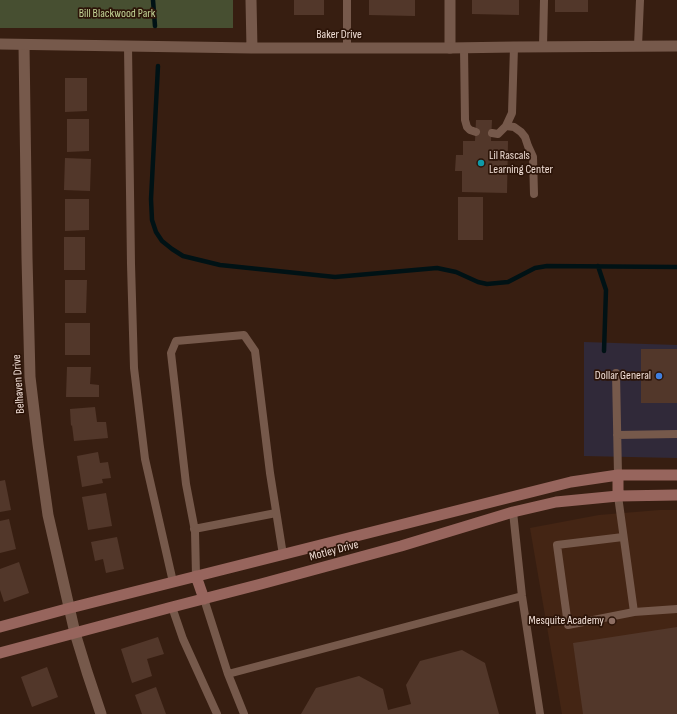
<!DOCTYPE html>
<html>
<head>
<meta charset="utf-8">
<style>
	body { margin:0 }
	canvas { display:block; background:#371e11 }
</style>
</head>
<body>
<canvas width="677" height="714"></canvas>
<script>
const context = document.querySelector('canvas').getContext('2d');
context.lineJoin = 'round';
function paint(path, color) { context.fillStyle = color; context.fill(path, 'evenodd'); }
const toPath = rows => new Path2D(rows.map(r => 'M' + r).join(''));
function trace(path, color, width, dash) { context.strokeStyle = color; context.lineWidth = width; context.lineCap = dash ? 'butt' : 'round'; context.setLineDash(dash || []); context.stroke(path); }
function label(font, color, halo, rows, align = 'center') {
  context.font = font + ' "Sofia Sans Condensed",sans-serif'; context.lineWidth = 3.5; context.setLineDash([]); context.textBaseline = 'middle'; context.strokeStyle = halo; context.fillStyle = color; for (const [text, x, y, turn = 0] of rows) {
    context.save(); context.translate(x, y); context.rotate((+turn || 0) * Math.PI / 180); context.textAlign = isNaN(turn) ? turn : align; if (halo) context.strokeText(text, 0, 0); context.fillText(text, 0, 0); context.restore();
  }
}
const commercial = toPath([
	[584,342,677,345,677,458,584,456]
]);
const built = toPath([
	[660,510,677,510,677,714,562,714,530,528,599,515]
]);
const green = toPath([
	[0,0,233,0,233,28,0,28]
]);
const stream = toPath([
	[153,0,155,26],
	[158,66,151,199,152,220,156,232,162,241,172,249,183,256,220,265,335,277,437,268,456,272,478,282,487,284,508,282,535,268,547,266,677,267],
	[598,266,606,290,604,351]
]);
const building = toPath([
	[294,0,324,0,324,15,294,15],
	[369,0,415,0,415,16,369,15],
	[472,0,519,0,519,15,472,14],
	[555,0,588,0,588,12,555,12],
	[65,78,87,78,87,111,65,112],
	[67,119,89,119,89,151,67,152],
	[476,120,492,120,491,141,508,141,507,193,462,192,462,171,455,171,456,155,463,155,463,141,475,141],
	[65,158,91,159,90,191,64,190],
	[458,197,483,197,483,240,458,240],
	[65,199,89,199,89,230,65,231],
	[64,237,85,237,85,270,64,270],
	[65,280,87,280,86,313,65,313],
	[65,323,90,323,90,355,65,355],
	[641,349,677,349,677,403,641,403],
	[67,367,91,367,90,384,99,385,99,397,66,397],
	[95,407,97,422,106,422,108,438,74,441,72,425,71,426,70,409],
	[98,452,100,463,108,462,111,478,102,479,103,483,82,487,77,456],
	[5,480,11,510,0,512,0,481],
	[106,493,112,526,88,530,82,497],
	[9,519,16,549,0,553,0,521],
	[117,537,124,569,106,573,103,559,95,561,91,542],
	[19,562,29,593,4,602,0,590,0,569],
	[677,627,677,714,583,714,573,643],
	[158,637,164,654,147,659,152,676,132,683,121,649],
	[462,650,485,663,499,714,301,714,316,688,359,676,383,689,388,710,411,704,406,685,420,661],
	[47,667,58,697,32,707,21,677],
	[156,687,166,714,142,714,135,695]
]);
const service = toPath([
	[347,0,347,48],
	[128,46,131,264,134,368,145,459,173,582],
	[638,46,640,0],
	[543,47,544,0],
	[464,48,465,120,467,127,470,130,476,132],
	[506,126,514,127,521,132,525,137,528,146,533,157,534,194],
	[492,133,498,134,506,126,512,113,514,47],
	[616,373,618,475],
	[617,435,677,434],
	[618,496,634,612,677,609],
	[513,512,522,596,540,714],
	[194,529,276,513],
	[623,537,557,545,568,625,634,612],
	[196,576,195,531,186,484,171,353,176,341,244,335,255,351,270,473,283,555],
	[204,599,228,674,244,714],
	[172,607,183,639,217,714],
	[228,674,522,596]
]);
const minor = toPath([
	[24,45,27,258,30,377,38,444,48,515,75,633,87,672,101,714],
	[450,48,450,0]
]);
const tertiary = toPath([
	[251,0,252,48],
	[0,44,252,48,450,48,514,47,677,46]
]);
const secondary = toPath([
	[618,496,618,475],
	[196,576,204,599],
	[0,627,70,608,571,482,618,475,677,475],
	[0,653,172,607,261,584,401,546,513,512,556,502,618,496,677,495]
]);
const markers = [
	[481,163,4,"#0f9aa8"],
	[659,376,4,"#3f7fe0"],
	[612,621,4,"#8d6e63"]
];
const parkNames = [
	["Bill Blackwood Park",117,14]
];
const streetNames = [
	["Baker Drive",339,35],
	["Belhaven Drive",19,384,-94],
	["Motley Drive",334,551,-15]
];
const poiNames = [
	["Lil Rascals",489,156,"left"],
	["Learning Center",489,170,"left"],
	["Dollar General",651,376],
	["Mesquite Academy",604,621]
];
paint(commercial, '#302939');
paint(built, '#442514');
paint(green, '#474f31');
trace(stream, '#001215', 4.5);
paint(building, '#52372a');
trace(service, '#76594b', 8);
trace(minor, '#76594b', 11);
trace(tertiary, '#76594b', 11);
trace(secondary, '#97655d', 11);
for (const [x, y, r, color] of markers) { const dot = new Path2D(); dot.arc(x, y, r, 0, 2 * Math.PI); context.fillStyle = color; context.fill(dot); trace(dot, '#2c1408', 1.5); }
label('12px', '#c2d396', '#2c1408', parkNames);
label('12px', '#efddd5', '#2c1408', streetNames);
label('12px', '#efddd5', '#2c1408', poiNames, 'right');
</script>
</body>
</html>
